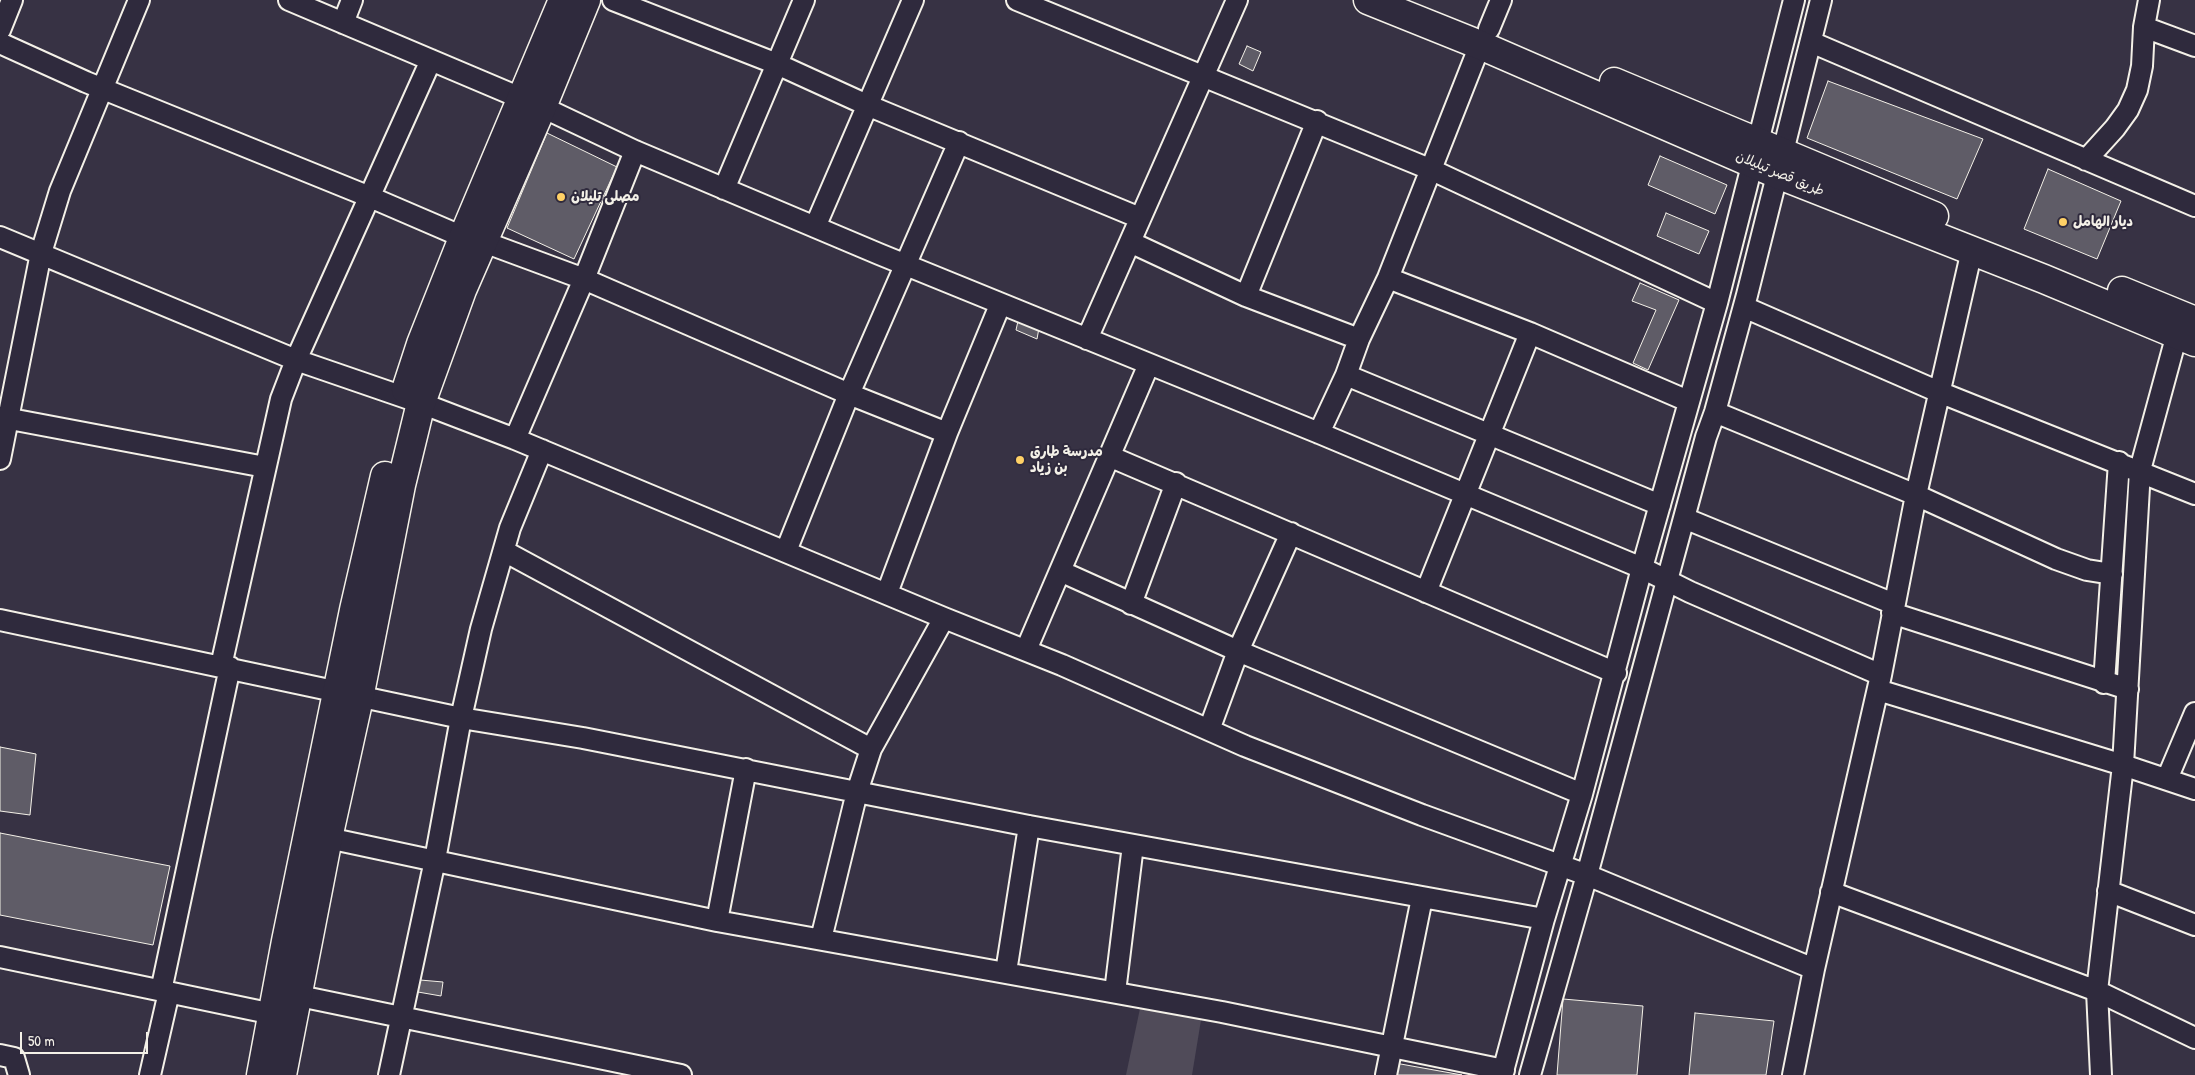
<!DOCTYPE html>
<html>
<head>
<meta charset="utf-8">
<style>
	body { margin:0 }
	#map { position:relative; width:2195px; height:1075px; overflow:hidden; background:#373244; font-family:"Patrick Hand",sans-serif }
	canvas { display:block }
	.scale { position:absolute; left:20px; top:1032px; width:128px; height:22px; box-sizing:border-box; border:2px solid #f4f1e8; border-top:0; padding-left:6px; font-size:15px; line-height:18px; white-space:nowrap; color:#f4f1e8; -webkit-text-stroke:4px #2f2a3d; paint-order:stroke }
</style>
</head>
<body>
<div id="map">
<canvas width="2195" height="1075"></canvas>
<div class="scale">50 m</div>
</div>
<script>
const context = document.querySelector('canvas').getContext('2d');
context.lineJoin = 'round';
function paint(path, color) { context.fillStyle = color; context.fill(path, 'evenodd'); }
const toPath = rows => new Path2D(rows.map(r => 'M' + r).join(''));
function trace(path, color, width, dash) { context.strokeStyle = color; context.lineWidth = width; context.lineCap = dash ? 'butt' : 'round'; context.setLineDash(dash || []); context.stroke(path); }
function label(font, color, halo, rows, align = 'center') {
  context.font = font + ' "Patrick Hand","Playpen Sans Arabic",sans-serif'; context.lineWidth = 4; context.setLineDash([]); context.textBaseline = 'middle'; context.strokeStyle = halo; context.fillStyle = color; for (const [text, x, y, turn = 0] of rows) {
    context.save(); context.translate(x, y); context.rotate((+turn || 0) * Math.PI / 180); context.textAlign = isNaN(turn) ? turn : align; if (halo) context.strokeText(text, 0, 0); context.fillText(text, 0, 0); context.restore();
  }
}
const green = toPath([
	[1142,999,1202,1014,1192,1075,1126,1075]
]);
const building = toPath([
	[1247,46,1261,52,1253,71,1239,64,1247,46],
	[1828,81,1983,139,1957,199,1807,138,1828,81],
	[547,133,617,167,574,259,507,228,547,133],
	[1660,156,1727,185,1715,214,1648,185,1660,156],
	[2048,169,2121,201,2097,259,2024,229,2048,169],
	[1666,213,1709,231,1699,254,1657,236,1666,213],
	[1640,283,1679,300,1648,370,1633,363,1656,310,1632,301,1640,283],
	[1018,321,1039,328,1037,339,1016,330,1018,321],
	[0,747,36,754,30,815,0,811,0,747],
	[0,833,170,866,153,945,0,915,0,833],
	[420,980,443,982,441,996,418,992,420,980],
	[1563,999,1643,1006,1637,1075,1557,1075,1563,999],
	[1695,1013,1774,1021,1766,1075,1689,1075,1695,1013],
	[1395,1063,1462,1075,1392,1075,1395,1063]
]);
const minor = toPath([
	[289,0,542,107,635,151,879,254,1319,433,1642,568,1690,592,1881,675],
	[613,0,777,64,867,105,1140,218],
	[1017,0,1432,170,1717,303],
	[343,23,352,0],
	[2144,27,2195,46],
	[1489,29,1501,0],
	[0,30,12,0],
	[1811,42,2195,206],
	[0,43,86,82,370,197,463,237,484,242,584,279,849,394,947,433],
	[2086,160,2115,128,2128,110,2137,90,2142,66,2144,27,2149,0],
	[724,189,804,0],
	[815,227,913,0],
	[0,237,296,360,421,403,515,439,944,618,1062,665,1245,746,1422,815,1587,875,1814,969],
	[1130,242,1246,296,1359,339],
	[1388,278,1530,333,1688,401],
	[1246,296,1317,121],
	[1744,307,1939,392,2195,494],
	[1087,339,1237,0],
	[1346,375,1660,505],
	[1715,412,1916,495,2056,559,2087,570,2112,574],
	[0,417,265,467],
	[1319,433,1346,375,1359,339,1388,278,1480,45],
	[515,439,584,279,635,151],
	[1109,456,1616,673],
	[0,459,41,253,60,191,139,0],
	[1684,518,1894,604],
	[504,551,871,749],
	[786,551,849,394,959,142],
	[1060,571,1238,651,1582,794],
	[1426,592,1530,333],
	[887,593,947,433,1000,305],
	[1131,604,1176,483],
	[1892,613,2128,689],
	[0,620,461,718,583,738,1029,826,1544,919],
	[1026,650,1149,364],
	[221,666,281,399,296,360,431,60],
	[2104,683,2119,462],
	[1878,690,2123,765,2195,789],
	[1209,730,1238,651,1291,533],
	[2167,779,2195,713],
	[328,838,717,921,1222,1012,1504,1070],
	[2108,891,2195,925],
	[1831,892,2097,991,2195,1038],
	[717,921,746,769],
	[821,939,857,792,871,749,944,618],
	[0,957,273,1014],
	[1006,972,1029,826],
	[161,991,230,667],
	[1115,992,1133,845],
	[285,993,681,1075],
	[0,1055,14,1058,19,1075],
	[150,1075,169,992],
	[389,1075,435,860,461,718,481,629,510,528,542,450],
	[1386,1075,1422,898],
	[1502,1075,1544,919,1582,794,1642,568,1717,303,1794,0],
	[1530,1075,1587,875,1684,518,1706,437,1715,412,1747,295,1821,0],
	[1793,1075,1814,969,1881,675,1916,495,1972,250],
	[2101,1075,2097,991,2123,765,2140,470,2177,334]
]);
const secondary = toPath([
	[1368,0,1480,45,1777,174,2044,279,2195,342],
	[1614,82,1934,216],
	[2122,291,2195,321],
	[406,390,421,344,467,228,563,0],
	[261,1075,286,941,354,610,385,476],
	[282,1075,328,838,359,698,401,485,421,403,462,290,542,107,586,0]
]);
const markers = [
	[561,197,5,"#ffd166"],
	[2063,222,5,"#ffd166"],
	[1020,460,5,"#ffd166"]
];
const streetNames = [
	["طريق قصر تيليلان",1780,174,23]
];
const poiNames = [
	["مصلى تليلان",571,197],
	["ديار الهامل",2073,222],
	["مدرسة طارق",1030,452],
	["بن زياد",1030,468]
];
paint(green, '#504b59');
paint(building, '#5f5c67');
trace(building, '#f4f1e8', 1);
trace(minor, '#f4f1e8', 24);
trace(secondary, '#f4f1e8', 31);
trace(minor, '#2f2a3d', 20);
trace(secondary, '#2f2a3d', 28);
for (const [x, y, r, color] of markers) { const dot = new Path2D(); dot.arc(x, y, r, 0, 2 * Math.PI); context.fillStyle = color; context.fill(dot); trace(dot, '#2f2a3d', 2); }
label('14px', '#f4f1e8', '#2f2a3d', streetNames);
label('bold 14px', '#f4f1e8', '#2f2a3d', poiNames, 'left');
</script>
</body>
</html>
